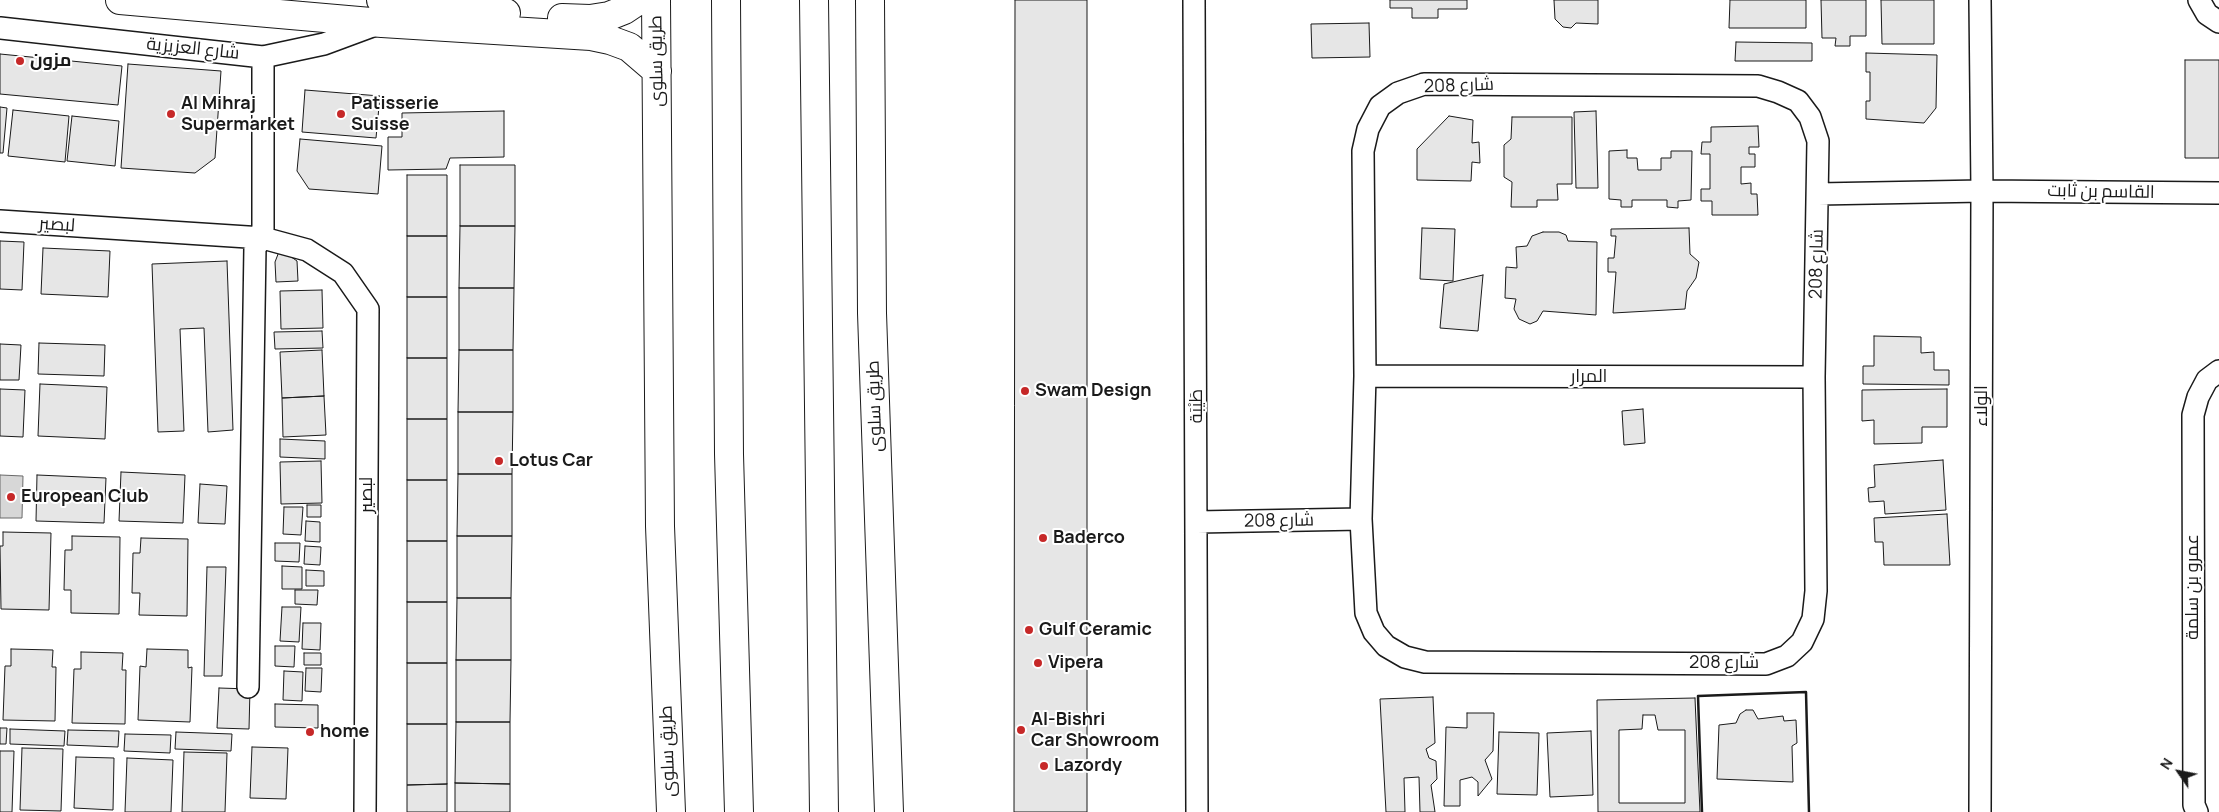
<!DOCTYPE html>
<html>
<head>
<meta charset="utf-8">
<style>
	body { margin:0 }
	#map { position:relative; width:2219px; height:812px; overflow:hidden; background:#fff; font-family:Manrope,sans-serif }
	canvas { display:block }
	.north { position:absolute; left:2154px; top:747px; width:50px; height:50px; -webkit-text-stroke:4px #fff; paint-order:stroke; rotate:303deg; font-size:14px; font-weight:700; line-height:20px; text-align:center; color:#1a1a1a }
	.north::after { content:''; display:block; margin:auto; width:18px; height:22px; background:#1a1a1a; clip-path:polygon(50% 0,100% 100%,50% 72%,0 100%) }
</style>
</head>
<body>
<div id="map">
<canvas width="2219" height="812"></canvas>
<div class="north">N</div>
</div>
<script>
const context = document.querySelector('canvas').getContext('2d');
context.lineJoin = 'round';
function paint(path, color) { context.fillStyle = color; context.fill(path, 'evenodd'); }
const toPath = rows => new Path2D(rows.map(r => 'M' + r).join(''));
function trace(path, color, width, dash) { context.strokeStyle = color; context.lineWidth = width; context.lineCap = dash ? 'butt' : 'round'; context.setLineDash(dash || []); context.stroke(path); }
function label(font, color, halo, rows, align = 'center') {
  context.font = font + ' Manrope,Cairo,sans-serif'; context.lineWidth = 4; context.setLineDash([]); context.textBaseline = 'middle'; context.strokeStyle = halo; context.fillStyle = color; for (const [text, x, y, turn = 0] of rows) {
    context.save(); context.translate(x, y); context.rotate((+turn || 0) * Math.PI / 180); context.textAlign = isNaN(turn) ? turn : align; if (halo) context.strokeText(text, 0, 0); context.fillText(text, 0, 0); context.restore();
  }
}
const water = toPath([
	[0,475,23,476,22,518,0,518,0,475]
]);
const building = toPath([
	[1015,0,1087,0,1087,812,1014,812,1015,0],
	[1390,0,1467,0,1467,9,1438,9,1438,18,1412,18,1412,8,1390,8,1390,0],
	[1554,0,1598,0,1598,24,1576,23,1571,28,1563,27,1555,19,1554,0],
	[1730,0,1806,0,1806,28,1729,28,1730,0],
	[1821,0,1866,0,1866,36,1850,36,1850,46,1835,46,1836,38,1822,38,1821,0],
	[1881,0,1934,0,1934,44,1882,44,1881,0],
	[1369,23,1370,57,1312,58,1311,24,1369,23],
	[1736,42,1812,43,1812,61,1735,61,1736,42],
	[1866,53,1937,55,1936,108,1924,123,1866,119,1866,101,1870,101,1870,72,1866,72,1866,53],
	[0,54,122,66,118,105,0,94,0,54],
	[2185,60,2219,60,2219,158,2185,158,2185,60],
	[128,64,221,71,215,158,195,173,121,168,128,64],
	[305,90,380,96,376,138,302,132,305,90],
	[0,107,7,108,3,153,0,153,0,107],
	[13,110,69,116,65,162,8,156,13,110],
	[504,111,504,157,450,158,446,169,388,170,388,137,402,137,402,113,504,111],
	[1596,111,1598,188,1576,188,1574,112,1596,111],
	[72,116,119,121,115,166,67,161,72,116],
	[1449,116,1473,120,1472,143,1479,142,1480,163,1472,162,1471,181,1417,180,1417,149,1449,116],
	[1512,117,1572,117,1572,184,1557,184,1558,200,1537,200,1537,207,1511,207,1512,182,1504,177,1504,145,1511,139,1512,117],
	[1758,126,1759,147,1749,147,1749,154,1755,154,1755,167,1741,167,1741,184,1751,183,1751,194,1757,194,1758,215,1712,215,1712,201,1701,201,1701,189,1710,189,1710,154,1701,154,1702,142,1711,142,1711,127,1758,126],
	[300,139,382,146,378,194,309,189,297,171,300,139],
	[1627,150,1627,158,1637,158,1638,170,1661,170,1661,158,1671,158,1671,151,1692,151,1691,200,1678,201,1678,208,1667,207,1667,200,1632,200,1632,207,1621,207,1621,200,1609,199,1609,151,1627,150],
	[460,165,515,165,515,226,460,226,460,165],
	[407,175,447,175,447,236,407,236,407,175],
	[460,226,515,226,514,288,459,288,460,226],
	[1422,228,1455,229,1453,281,1420,279,1422,228],
	[1689,228,1690,254,1699,262,1696,278,1687,291,1685,309,1613,313,1616,272,1608,272,1608,258,1614,258,1616,236,1611,236,1611,229,1689,228],
	[1543,232,1559,232,1566,235,1568,241,1597,242,1596,315,1543,311,1537,321,1530,324,1519,319,1514,309,1516,299,1505,298,1506,267,1517,268,1516,247,1527,246,1532,236,1543,232],
	[407,236,447,236,447,297,407,297,407,236],
	[0,241,24,242,22,290,0,289,0,241],
	[43,248,110,251,108,297,41,294,43,248],
	[280,249,297,261,298,281,276,282,275,262,280,249],
	[227,261,233,430,208,432,204,328,180,329,184,431,158,432,152,264,227,261],
	[1483,275,1478,331,1440,328,1444,284,1483,275],
	[459,288,514,288,513,350,459,350,459,288],
	[322,290,323,328,281,329,280,291,322,290],
	[407,297,447,297,447,358,407,358,407,297],
	[322,331,323,348,275,349,274,332,322,331],
	[1874,336,1921,337,1921,353,1934,352,1934,370,1949,370,1949,385,1863,384,1863,366,1874,366,1874,336],
	[39,343,105,345,104,376,38,374,39,343],
	[0,344,21,345,19,380,0,380,0,344],
	[322,350,324,396,282,398,280,352,322,350],
	[459,350,513,350,513,412,458,412,459,350],
	[407,358,447,358,447,419,407,419,407,358],
	[40,384,107,387,105,439,38,436,40,384],
	[0,389,25,390,23,437,0,436,0,389],
	[1947,389,1947,427,1922,427,1922,443,1874,444,1874,420,1862,421,1862,390,1947,389],
	[324,396,326,435,283,437,282,398,324,396],
	[1643,409,1645,443,1624,445,1622,411,1643,409],
	[458,412,513,412,512,474,458,474,458,412],
	[407,419,447,419,447,480,407,480,407,419],
	[280,439,325,441,325,459,280,457,280,439],
	[1943,460,1946,510,1885,514,1884,501,1869,502,1868,488,1875,487,1874,465,1943,460],
	[321,461,322,503,281,504,280,462,321,461],
	[121,472,185,475,183,523,119,521,121,472],
	[458,474,512,474,512,536,457,536,458,474],
	[37,475,106,478,104,523,36,521,37,475],
	[407,480,447,480,447,541,407,541,407,480],
	[200,484,227,486,225,524,198,523,200,484],
	[307,505,321,505,321,517,307,517,307,505],
	[284,507,303,507,301,535,283,534,284,507],
	[1947,514,1950,565,1884,565,1883,542,1875,542,1874,518,1947,514],
	[306,521,320,522,320,542,305,541,306,521],
	[3,532,51,533,49,610,1,609,0,546,3,546,3,532],
	[72,536,120,537,119,614,71,613,71,590,64,590,65,550,72,550,72,536],
	[457,536,512,536,511,598,457,598,457,536],
	[141,538,188,539,187,616,139,615,140,593,132,593,133,553,140,553,141,538],
	[407,541,447,541,447,602,407,602,407,541],
	[275,543,300,543,299,562,275,561,275,543],
	[305,546,321,547,320,565,304,564,305,546],
	[282,566,302,567,302,589,282,589,282,566],
	[207,567,226,567,222,676,204,676,207,567],
	[306,570,324,571,324,586,306,586,306,570],
	[295,590,318,590,317,605,295,604,295,590],
	[457,598,511,598,511,660,456,660,457,598],
	[407,602,447,602,447,663,407,663,407,602],
	[282,607,301,607,299,642,280,641,282,607],
	[303,623,321,623,320,650,302,649,303,623],
	[275,646,295,646,294,667,275,666,275,646],
	[11,649,53,650,52,667,56,667,55,721,3,720,5,666,11,666,11,649],
	[147,649,188,650,188,668,192,667,190,722,138,720,140,666,146,667,147,649],
	[81,652,123,653,122,670,126,670,125,724,72,723,74,669,81,669,81,652],
	[304,653,321,653,321,665,304,665,304,653],
	[456,660,511,660,510,722,456,722,456,660],
	[407,663,447,663,447,724,407,724,407,663],
	[306,668,322,668,321,692,305,691,306,668],
	[284,671,303,672,302,701,283,700,284,671],
	[219,688,250,689,249,729,217,728,219,688],
	[1433,697,1435,743,1426,749,1429,758,1436,761,1437,779,1431,785,1435,812,1420,812,1419,777,1404,778,1405,812,1386,812,1380,699,1433,697],
	[1695,698,1700,812,1598,812,1597,700,1695,698],
	[275,704,318,705,318,728,275,727,275,704],
	[1746,710,1753,710,1758,719,1783,716,1784,721,1796,720,1797,743,1792,746,1793,782,1717,779,1719,725,1736,723,1740,714,1746,710],
	[1467,713,1494,713,1493,751,1485,760,1492,779,1478,796,1478,782,1472,777,1460,780,1460,806,1444,806,1446,727,1467,728,1467,713],
	[1643,715,1655,715,1658,730,1685,730,1685,803,1619,803,1619,730,1642,729,1643,715],
	[456,722,510,722,510,784,455,783,456,722],
	[407,724,447,724,447,784,407,785,407,724],
	[0,728,7,728,6,744,0,744,0,728],
	[10,729,65,731,64,746,10,744,10,729],
	[68,730,119,731,118,747,67,745,68,730],
	[1591,731,1593,795,1550,797,1547,733,1591,731],
	[176,732,232,734,231,751,175,749,176,732],
	[1499,732,1539,733,1537,795,1497,794,1499,732],
	[125,734,171,735,170,753,124,751,125,734],
	[252,747,288,748,286,799,250,798,252,747],
	[22,748,63,749,61,811,20,810,22,748],
	[0,751,14,751,12,812,0,812,0,751],
	[184,752,227,753,225,812,182,812,184,752],
	[76,757,114,758,113,810,74,808,76,757],
	[127,758,173,760,171,812,125,812,127,758],
	[455,783,510,784,510,812,455,812,455,783],
	[447,784,447,812,407,812,407,785,447,784]
]);
const street = toPath([
	[1194,0,1197,812],
	[1980,0,1982,191,1980,812],
	[2199,0,2207,14,2219,22],
	[0,28,263,57,324,44,378,24],
	[1424,84,1758,86,1778,92,1798,101,1810,117,1818,141,1814,377,1816,591,1813,619,1802,642,1787,656,1766,664,1425,662,1405,657,1386,646,1374,632,1366,613,1361,519,1365,376,1363,151,1368,129,1380,106,1398,93,1424,84],
	[1818,194,1982,191,2219,193],
	[0,221,263,238,307,250,343,273,368,309,365,812],
	[263,238,263,57],
	[1365,376,1814,377],
	[1197,522,1361,519],
	[248,687,255,247,263,238],
	[2197,812,2194,805,2193,415,2198,397,2207,380,2219,371]
]);
const secondary = toPath([
	[120,0,382,23,591,36,610,40,629,47,657,71],
	[381,0,506,13],
	[656,0,660,526,671,812],
	[870,0,872,313,889,812],
	[562,18,590,19,609,16,624,10,639,0]
]);
const highway = toPath([
	[726,0,729,454,739,812],
	[814,0,824,812]
]);
const wall = toPath([
	[1702,812,1698,696,1806,692,1809,812]
]);
const markers = [
	[20,61,5,"#c62828"],
	[171,114,5,"#c62828"],
	[341,114,5,"#c62828"],
	[1025,391,5,"#c62828"],
	[499,461,5,"#c62828"],
	[11,497,5,"#c62828"],
	[1043,538,5,"#c62828"],
	[1029,630,5,"#c62828"],
	[1038,663,5,"#c62828"],
	[1021,730,5,"#c62828"],
	[310,732,5,"#c62828"],
	[1044,766,5,"#c62828"]
];
const streetNames = [
	["شارع العزيزية",193,49,6],
	["طريق سلوى",657,61,-91],
	["شارع 208",1459,86,-2],
	["القاسم بن ثابت",2101,192,1],
	["لبصير",57,225,4],
	["شارع 208",1817,264,-89],
	["المرار",1589,377],
	["طريق سلوى",875,406,-92],
	["طَيْبَة",1197,406,-90],
	["الولاء",1982,406,-90],
	["لبصير",367,495,-90],
	["شارع 208",1279,521,-1],
	["عمرو بن سلمة",2193,587,-90],
	["شارع 208",1724,663],
	["طريق سلوى",668,751,-92]
];
const poiNames = [
	["مزون",30,61],
	["Al Mihraj",181,104],
	["Supermarket",181,125],
	["Patisserie",351,104],
	["Suisse",351,125],
	["Swam Design",1035,391],
	["Lotus Car",509,461],
	["European Club",21,497],
	["Baderco",1053,538],
	["Gulf Ceramic",1039,630],
	["Vipera",1048,663],
	["Al-Bishri",1031,720],
	["Car Showroom",1031,741],
	["home",320,732],
	["Lazordy",1054,766]
];
paint(water, '#d7d7d7');
trace(water, '#6a6a6a', 1);
paint(building, '#e6e6e6');
trace(building, '#1a1a1a', 1);
trace(street, '#1a1a1a', 24);
trace(secondary, '#1a1a1a', 30);
trace(highway, '#1a1a1a', 30);
trace(street, '#fff', 21);
trace(secondary, '#fff', 28);
trace(highway, '#fff', 28);
trace(wall, '#1a1a1a', 2.5);
for (const [x, y, r, color] of markers) { const dot = new Path2D(); dot.arc(x, y, r, 0, 2 * Math.PI); context.fillStyle = color; context.fill(dot); trace(dot, '#fff', 2); }
label('18px', '#1a1a1a', '#fff', streetNames);
label('bold 18px', '#1a1a1a', '#fff', poiNames, 'left');
</script>
</body>
</html>
